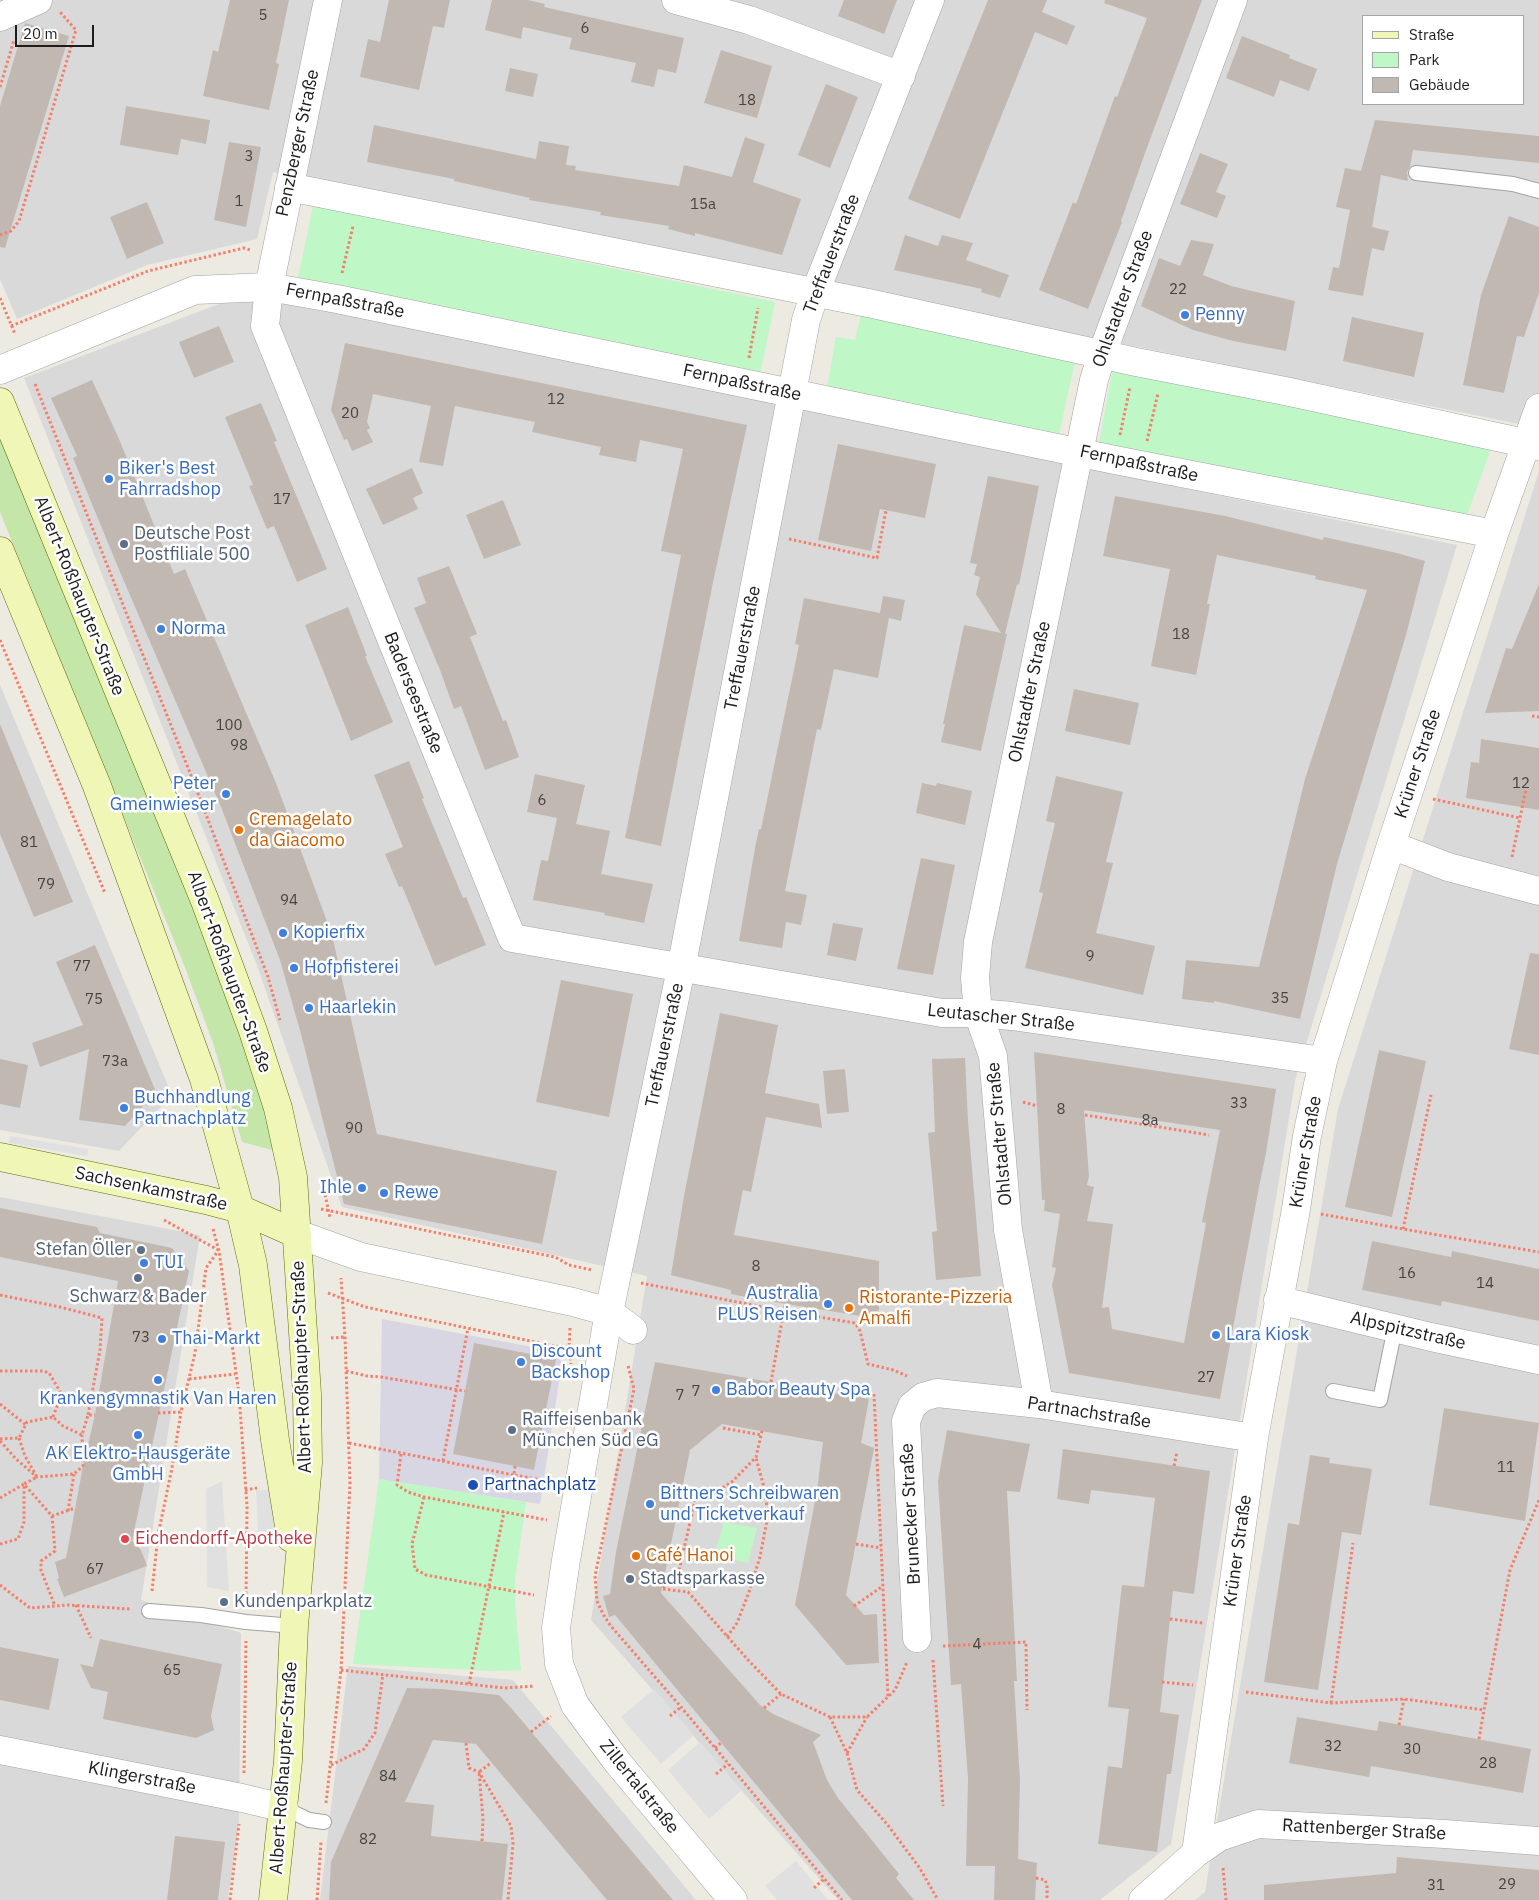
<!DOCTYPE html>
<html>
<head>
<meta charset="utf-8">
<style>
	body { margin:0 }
	#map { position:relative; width:1539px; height:1900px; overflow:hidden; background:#edeae2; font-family:"IBM Plex Sans",sans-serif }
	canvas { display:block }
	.legend { position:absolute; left:1362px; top:15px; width:162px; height:90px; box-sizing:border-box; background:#fff; border:1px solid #a4a4a4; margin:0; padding:6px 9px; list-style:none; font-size:15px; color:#1c1c1c }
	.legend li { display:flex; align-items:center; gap:10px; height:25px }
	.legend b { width:25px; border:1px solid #a4a4a4 }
	.scale { position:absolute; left:15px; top:25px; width:79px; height:22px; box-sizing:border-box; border:2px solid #1c1c1c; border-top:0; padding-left:6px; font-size:15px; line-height:18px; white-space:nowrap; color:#1c1c1c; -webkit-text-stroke:4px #fff; paint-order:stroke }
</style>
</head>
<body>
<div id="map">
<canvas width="1539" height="1900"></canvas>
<ul class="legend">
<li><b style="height:6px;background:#f0f6b6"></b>Straße</li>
<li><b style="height:14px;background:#bff7c6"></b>Park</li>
<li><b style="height:14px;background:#c1b9b1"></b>Gebäude</li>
</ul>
<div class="scale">20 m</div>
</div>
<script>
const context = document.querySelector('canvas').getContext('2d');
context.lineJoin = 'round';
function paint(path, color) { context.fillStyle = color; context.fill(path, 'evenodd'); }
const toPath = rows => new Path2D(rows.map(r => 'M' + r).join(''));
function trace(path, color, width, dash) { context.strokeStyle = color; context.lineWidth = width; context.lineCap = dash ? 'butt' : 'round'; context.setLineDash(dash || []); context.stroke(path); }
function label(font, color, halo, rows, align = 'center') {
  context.font = font + ' "IBM Plex Sans",sans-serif'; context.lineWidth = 5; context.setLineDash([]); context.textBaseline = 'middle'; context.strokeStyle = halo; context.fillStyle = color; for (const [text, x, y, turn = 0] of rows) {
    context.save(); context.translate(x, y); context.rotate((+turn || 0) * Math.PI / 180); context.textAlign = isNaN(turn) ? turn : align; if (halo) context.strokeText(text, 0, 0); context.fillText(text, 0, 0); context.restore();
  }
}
const residential = toPath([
	[0,0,1539,0,1539,428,273,172,257,239,147,265,17,319,0,279],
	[1363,16,1523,16,1523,104,1363,104],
	[227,301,295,303,1457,545,1295,1081,1171,1844,1100,1900,838,1900,591,1620,647,1276,342,1207,256,963,24,378],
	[1539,471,1539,1900,1195,1900,1205,1892,1338,1109],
	[0,685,172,1095,119,1151,0,1130],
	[0,1197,200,1235,141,1600,241,1633,239,1822,228,1900,0,1900],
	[348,1666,513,1680,696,1900,320,1900]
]);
const grass = toPath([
	[0,436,212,953,260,1089,276,1151,242,1142,213,1043,186,970,0,512]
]);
const park = toPath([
	[313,206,775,302,760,375,298,278],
	[861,314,1076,357,1059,434,827,387,836,337,855,340],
	[1113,368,1492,446,1466,518,1099,443],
	[379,1479,526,1502,515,1580,515,1603,521,1670,492,1671,353,1664],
	[724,1522,757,1528,748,1563,714,1556]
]);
const parking = toPath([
	[10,1136,88,1149,87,1156,9,1143],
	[222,1481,229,1591,207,1587,206,1489],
	[256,1490,272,1490,275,1544,259,1545],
	[654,1689,694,1735,661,1764,621,1717],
	[700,1742,741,1791,709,1819,668,1770],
	[796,1861,828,1900,777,1900,765,1886]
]);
const plaza = toPath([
	[382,1319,554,1351,558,1355,562,1363,540,1504,379,1479],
	[474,1344,555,1360,534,1470,453,1454]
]);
const building = toPath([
	[230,0,289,0,276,63,279,64,269,110,203,96,213,50,218,52],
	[389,0,450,0,444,28,433,26,419,90,360,77,368,39,380,42],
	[492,0,528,0,545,4,544,7,684,38,676,73,658,69,654,87,631,82,636,63,569,49,572,38,523,27,521,39,485,30],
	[844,0,897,0,884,34,838,16],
	[988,0,1047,0,1042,12,1075,26,1067,45,1035,32,960,219,908,199],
	[1105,0,1202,0,1145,153,1121,221,1122,222,1088,309,1039,290,1073,202,1076,204,1115,96,1117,97,1147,18,1104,3],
	[25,23,69,36,5,248,0,247,0,106],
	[1242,36,1290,55,1289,58,1317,69,1309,91,1280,80,1274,97,1226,78],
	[721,50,772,66,757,118,704,103],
	[510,68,538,74,533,97,505,91],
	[826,84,858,97,830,168,798,155],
	[126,106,210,120,206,144,181,139,178,155,120,145],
	[1375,120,1539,136,1539,163,1413,150,1410,167,1407,172,1408,181,1381,175,1372,227,1389,231,1384,251,1372,248,1363,296,1328,290,1333,267,1339,268,1350,210,1336,207,1345,168,1361,171],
	[374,125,536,159,539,141,569,146,566,165,576,166,575,170,679,186,684,165,732,177,745,137,765,144,753,182,801,199,782,255,695,233,695,236,668,229,669,226,600,215,601,212,529,200,530,198,454,181,454,179,367,162],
	[229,142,261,147,246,227,214,220],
	[1200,153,1228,164,1216,192,1226,196,1217,218,1180,204],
	[147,202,164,243,127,259,110,217],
	[1509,216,1539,227,1539,293,1524,337,1517,336,1504,393,1463,385,1481,295],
	[905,235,938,246,942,235,973,243,966,260,1009,275,1000,298,981,292,982,289,894,270],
	[1191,240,1214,244,1203,275,1231,286,1295,301,1286,351,1233,341,1193,330,1141,306,1159,258,1180,266],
	[1352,317,1424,333,1414,377,1343,361],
	[219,326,234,362,194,378,179,342],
	[345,343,747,425,713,582,661,846,625,838,681,555,661,551,683,449,640,440,636,462,599,455,601,447,532,432,535,422,455,406,443,466,419,462,431,406,373,394,367,422,370,428,367,430,373,442,352,451,347,439,344,440,331,410],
	[92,380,119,439,174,574,185,569,276,783,332,935,377,1134,557,1171,542,1244,344,1204,301,1034,280,960,221,807,120,572,73,458,77,456,51,398],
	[261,403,277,441,274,442,327,569,297,582,274,526,267,529,249,486,253,485,225,417],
	[838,444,936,464,925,518,880,509,871,551,818,540],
	[412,468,423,493,413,498,418,509,383,525,366,489],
	[988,476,1039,486,1019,585,1017,584,1005,634,1007,634,981,751,941,742,945,724,943,724,964,625,1001,633,976,594,980,577,974,575,977,564,970,563],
	[1115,496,1225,516,1323,540,1324,537,1397,553,1425,561,1406,635,1337,864,1300,1019,1214,1001,1214,1003,1182,999,1186,960,1259,967,1305,779,1367,590,1315,579,1316,576,1217,555,1207,604,1210,604,1196,675,1151,666,1170,569,1103,556],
	[503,500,521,545,484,559,466,515],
	[449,566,477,634,470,637,503,721,506,720,519,757,485,770,461,706,454,709,440,670,414,608,426,603,417,578],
	[1539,584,1539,711,1485,713,1506,648,1512,649],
	[883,596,905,600,901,621,889,618,878,678,834,669,821,730,817,729,785,891,807,895,801,925,786,922,782,948,739,941,755,848,759,829,761,829,799,645,795,644,804,598,880,613],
	[348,607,367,656,365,656,393,722,351,741,305,625],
	[1074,689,1139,703,1130,745,1065,731],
	[0,724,73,902,34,917,0,834],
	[1481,739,1539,748,1539,810,1466,798,1471,762,1479,763],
	[409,761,424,798,422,799,463,898,466,897,486,945,435,966,402,886,399,887,385,854,403,847,374,775],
	[535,774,585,785,576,824,610,831,601,874,653,884,644,923,604,915,605,913,533,900,541,860,548,861,557,818,527,812],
	[1056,776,1123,792,1106,862,1113,863,1096,933,1155,946,1143,995,1025,968,1043,893,1039,892,1055,823,1046,821],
	[922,783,936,786,937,783,972,791,965,825,916,813],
	[921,858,955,865,933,975,897,969],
	[833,923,863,928,856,961,827,955],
	[95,945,156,1092,125,1126,79,1120,89,1049,40,1067,32,1043,83,1025,56,962],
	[1530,953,1539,954,1539,1055,1509,1049],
	[561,980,633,994,609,1117,536,1102],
	[720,1013,778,1025,765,1093,819,1104,822,1128,766,1117,751,1192,743,1190,734,1235,879,1261,879,1310,867,1317,756,1299,731,1294,731,1290,671,1275,684,1196],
	[1379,1050,1426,1061,1392,1217,1345,1207],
	[1034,1052,1276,1089,1266,1153,1258,1192,1220,1399,1069,1373,1052,1285,1056,1268,1052,1267,1060,1214,1044,1211,1045,1200,1042,1200],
	[1084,1110,1220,1130,1202,1222,1206,1223,1184,1343,1112,1329,1109,1307,1102,1308,1113,1224,1087,1221,1094,1187,1087,1185,1089,1176],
	[965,1058,968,1121,981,1276,936,1280,932,1232,937,1231,928,1133,935,1132,932,1059],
	[0,1059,28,1065,20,1108,0,1104],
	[845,1069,849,1112,827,1114,823,1071],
	[0,1208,97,1227,100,1233,172,1248,189,1271,132,1541,141,1550,147,1566,64,1597,57,1579,59,1578,55,1562,66,1558,83,1466,95,1415,118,1281,0,1257],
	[1372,1241,1451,1257,1452,1251,1539,1269,1539,1321,1442,1301,1441,1306,1362,1290],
	[474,1343,556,1359,534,1470,453,1454],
	[655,1362,869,1399,861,1443,874,1448,846,1595,864,1615,877,1614,879,1663,846,1665,795,1605,817,1491,823,1442,722,1424,690,1450,661,1593,760,1705,773,1714,821,1735,813,1742,827,1780,838,1798,899,1874,896,1878,914,1900,852,1900,615,1615,609,1617,603,1596,610,1594,616,1552],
	[1444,1408,1539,1423,1525,1521,1429,1505],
	[947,1430,1030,1444,1020,1492,1007,1491,1017,1681,1014,1681,1020,1780,1018,1859,1037,1863,1035,1900,994,1900,995,1866,966,1866,968,1779,961,1684,951,1685,938,1481],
	[1063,1449,1210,1471,1194,1594,1173,1591,1160,1712,1179,1715,1171,1774,1167,1774,1157,1852,1098,1844,1108,1766,1122,1768,1129,1709,1108,1707,1122,1585,1144,1587,1155,1498,1091,1490,1089,1504,1057,1499],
	[1310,1455,1330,1458,1329,1463,1372,1469,1361,1535,1342,1532,1318,1690,1264,1682,1288,1523,1299,1525],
	[100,1639,222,1664,211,1716,214,1730,196,1738,103,1719,108,1692,91,1688,80,1664,93,1667],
	[0,1647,59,1659,49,1710,0,1700],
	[407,1688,441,1689,499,1695,512,1709,673,1900,607,1900,476,1744,433,1740,405,1802,434,1805,431,1836,508,1844,502,1900,329,1900,331,1862],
	[1297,1717,1377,1731,1379,1721,1531,1749,1523,1793,1371,1766,1369,1777,1289,1763],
	[175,1836,225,1842,218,1900,167,1900],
	[1397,1857,1539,1870,1539,1900,1264,1900,1264,1885,1396,1873]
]);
const path = toPath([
	[0,87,14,40],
	[0,235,11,231,19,221,76,30,60,12],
	[342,273,353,226],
	[0,298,15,334],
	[11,326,148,271,244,248,250,250],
	[749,358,758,308],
	[35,384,194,783,268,977,280,1020],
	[1120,435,1130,387],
	[1147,441,1158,393],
	[789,539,877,558,886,510],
	[0,640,105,893],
	[1532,716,1539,717],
	[1433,799,1520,818],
	[1512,857,1526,789],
	[1023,1102,1037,1106],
	[1085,1115,1209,1135],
	[322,1180,330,1218],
	[321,1209,555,1257,569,1265,592,1270],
	[1321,1214,1403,1229,1539,1252],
	[164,1220,220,1251],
	[213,1229,219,1251,239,1394,247,1506,246,1603],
	[1403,1229,1431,1095],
	[641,1283,783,1311,855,1323,860,1331,868,1364,893,1370,907,1376],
	[328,1293,365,1307,570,1349],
	[0,1295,60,1307,102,1318,100,1350,88,1415],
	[570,1328,569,1349,571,1364],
	[331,1338,345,1337],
	[628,1366,634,1389,595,1576,597,1601,603,1614,610,1625,681,1707,842,1900],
	[0,1371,43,1371,49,1373,64,1398],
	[346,1371,367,1376,381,1377,465,1391],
	[189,1379,235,1374],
	[771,1382,785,1304],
	[874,1394,888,1697],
	[0,1404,26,1425],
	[158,1413,181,1412,195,1353,206,1268,218,1251],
	[53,1417,59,1401,64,1398,71,1397,91,1401],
	[723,1428,761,1435],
	[0,1439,19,1438,27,1422,53,1417,63,1426,82,1435,88,1415,95,1415],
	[0,1441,16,1459,37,1477,74,1474,83,1466,82,1435],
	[349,1443,514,1475],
	[401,1454,397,1485,408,1492,424,1497,547,1520],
	[443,1461,468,1328],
	[515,1466,514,1475,553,1482],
	[1174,1466,1177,1452],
	[245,1490,257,1488],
	[424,1497,412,1544,415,1569,426,1575,534,1595],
	[0,1498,24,1484,52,1516,75,1508],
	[68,1511,74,1474],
	[52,1516,55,1551,41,1561,41,1570,55,1606],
	[0,1544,18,1539,24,1522,24,1484,37,1477,25,1456,19,1438],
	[856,1544,881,1548],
	[0,1585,30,1608,68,1605,130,1609],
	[663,1588,678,1575,696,1496,710,1496,733,1481,756,1457,762,1431],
	[663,1589,688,1592,749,1661,781,1694,830,1717,867,1717,895,1690,907,1662],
	[152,1591,158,1535,172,1468,181,1412],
	[76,1605,91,1638],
	[854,1606,883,1586],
	[1170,1619,1203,1623],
	[727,1637,737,1623,749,1592,760,1557,768,1515,765,1491,756,1458],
	[943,1646,1026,1642,1027,1710],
	[933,1660,943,1806],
	[341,1670,504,1688,535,1686],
	[1162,1682,1193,1685],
	[469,1684,504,1512],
	[1246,1692,1331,1703,1404,1699,1484,1710,1510,1570,1539,1500],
	[1331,1703,1353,1543],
	[764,1708,781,1694],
	[670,1716,681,1707],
	[830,1717,847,1753,857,1790,887,1824,919,1867,938,1900],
	[1399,1725,1404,1699],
	[531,1732,551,1716],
	[1479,1739,1484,1710],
	[466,1743,469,1768,479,1772,511,1826,513,1844,508,1900],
	[715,1748,722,1742],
	[847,1753,867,1717],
	[331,1765,364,1749,375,1733,383,1674],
	[244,1773,246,1641],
	[716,1774,728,1764],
	[326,1803,341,1670,350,1483,345,1337,341,1278],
	[482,1841,483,1819,479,1772,491,1763],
	[1223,1868,1226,1900],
	[1036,1878,1045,1880,1047,1885,1047,1900],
	[814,1888,824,1879],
	[230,1900,239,1824],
	[317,1900,321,1842]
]);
const lane = toPath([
	[1416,173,1513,184,1539,191],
	[1333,1391,1380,1400,1395,1328],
	[149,1611,201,1615,246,1622,294,1626],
	[284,1808,309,1820,324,1822]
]);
const street = toPath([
	[328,0,269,287,265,326,512,938,942,1013,978,1013,1012,1016,1323,1061],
	[676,0,749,20,901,76],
	[0,17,38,0],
	[289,187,873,304,1136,362,1285,391,1539,446],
	[0,370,195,290,269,287,337,299,1115,460,1494,534],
	[1391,845,1448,867,1539,891],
	[297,1234,361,1257,573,1302,609,1312,633,1330],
	[1278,1300,1431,1337,1539,1360],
	[1039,1404,1008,1230,993,1056,978,1013,975,978,978,942,1094,380,1102,354,1233,0],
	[917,1638,906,1421,912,1406,923,1397,937,1393,1039,1404,1254,1438],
	[0,1750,242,1798,284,1808],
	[1196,1853,1219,1837,1258,1824,1445,1834,1539,1841],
	[733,1900,618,1763,575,1705,559,1664,556,1628,566,1560,609,1312,681,969,806,320,815,293,930,0],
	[1143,1900,1196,1853,1254,1438,1296,1209,1307,1136,1323,1061,1391,845,1494,534,1539,408]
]);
const secondary = toPath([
	[0,402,205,901,253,1031,278,1108,293,1177,307,1394,308,1463,294,1626,288,1761,273,1900],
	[0,551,97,786,204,1079,240,1209,253,1265,275,1440,291,1538],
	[0,1157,206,1200,240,1209,297,1234]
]);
const markers = [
	[1185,315,5,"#3f7fe0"],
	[109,479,5,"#3f7fe0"],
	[124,544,5,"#5c6f8a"],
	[161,629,5,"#3f7fe0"],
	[226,794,5,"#3f7fe0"],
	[239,830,5,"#e8710a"],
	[283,933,5,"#3f7fe0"],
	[294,968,5,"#3f7fe0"],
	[309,1008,5,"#3f7fe0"],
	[124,1108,5,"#3f7fe0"],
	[362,1188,5,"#3f7fe0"],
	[384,1193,5,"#3f7fe0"],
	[141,1250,5,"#5c6f8a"],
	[144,1263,5,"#3f7fe0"],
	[138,1278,5,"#5c6f8a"],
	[828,1304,5,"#3f7fe0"],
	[849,1308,5,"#e8710a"],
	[1216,1335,5,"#3f7fe0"],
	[162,1339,5,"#3f7fe0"],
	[521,1362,5,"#3f7fe0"],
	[158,1380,5,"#3f7fe0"],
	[716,1390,5,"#3f7fe0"],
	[512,1430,5,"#5c6f8a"],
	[138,1435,5,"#3f7fe0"],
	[473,1485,6,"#1a4fb4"],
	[650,1504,5,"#3f7fe0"],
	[125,1539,5,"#e0444e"],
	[636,1556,5,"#e8710a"],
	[630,1579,5,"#5c6f8a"],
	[224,1602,5,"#5c6f8a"]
];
const numberNames = [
	["5",263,16],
	["6",585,29],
	["18",747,101],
	["3",249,157],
	["1",239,202],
	["15a",703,205],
	["22",1178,290],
	["12",556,400],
	["20",350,414],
	["17",282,500],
	["18",1181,635],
	["100",229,726],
	["98",239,746],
	["12",1521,784],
	["6",542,801],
	["81",29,843],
	["79",46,885],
	["94",289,901],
	["9",1090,957],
	["77",82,967],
	["35",1280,999],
	["75",94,1000],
	["73a",115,1062],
	["33",1239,1104],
	["8",1061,1110],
	["8a",1150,1121],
	["90",354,1129],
	["8",756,1267],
	["16",1407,1274],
	["14",1485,1284],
	["73",141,1338],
	["27",1206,1378],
	["7",696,1392],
	["7",680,1396],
	["11",1506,1468],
	["67",95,1570],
	["4",977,1645],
	["65",172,1671],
	["32",1333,1747],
	["30",1412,1750],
	["28",1488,1764],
	["84",388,1777],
	["82",368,1840],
	["29",1507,1885],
	["31",1436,1886]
];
const streetNames = [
	["Penzberger Straße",298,143,-78],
	["Treffauerstraße",832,254,-69],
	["Ohlstadter Straße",1123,299,-70],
	["Fernpaßstraße",345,301,11],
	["Fernpaßstraße",742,383,12],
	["Fernpaßstraße",1139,464,12],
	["Albert-Roßhaupter-Straße",79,596,68],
	["Treffauerstraße",743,648,-79],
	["Ohlstadter Straße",1030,692,-78],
	["Baderseestraße",413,693,68],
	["Krüner Straße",1418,764,-72],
	["Albert-Roßhaupter-Straße",229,972,70],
	["Leutascher Straße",1001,1018,6],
	["Treffauerstraße",665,1045,-78],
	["Ohlstadter Straße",1000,1134,-95],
	["Krüner Straße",1306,1152,-80],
	["Sachsenkamstraße",151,1189,12],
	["Alpspitzstraße",1408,1331,13],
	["Albert-Roßhaupter-Straße",302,1367,-92],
	["Partnachstraße",1089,1413,9],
	["Brunecker Straße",911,1514,-93],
	["Krüner Straße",1238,1551,-82],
	["Albert-Roßhaupter-Straße",284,1768,-86],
	["Klingerstraße",142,1778,11],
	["Zillertalstraße",639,1787,51],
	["Rattenberger Straße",1364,1830,3]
];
const shopNames = [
	["Penny",1195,315],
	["Biker's Best",119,469],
	["Fahrradshop",119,490],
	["Norma",171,629],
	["Peter",216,784,"right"],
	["Gmeinwieser",216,805,"right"],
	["Kopierfix",293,933],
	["Hofpfisterei",304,968],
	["Haarlekin",319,1008],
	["Buchhandlung",134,1098],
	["Partnachplatz",134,1119],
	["Ihle",352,1188,"right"],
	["Rewe",394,1193],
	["TUI",154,1263],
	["Australia",818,1294,"right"],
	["PLUS Reisen",818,1315,"right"],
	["Lara Kiosk",1226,1335],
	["Thai-Markt",172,1339],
	["Discount",531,1352],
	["Backshop",531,1373],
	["Babor Beauty Spa",726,1390],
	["Krankengymnastik Van Haren",158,1399,"center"],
	["AK Elektro-Hausgeräte",138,1454,"center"],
	["GmbH",138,1475,"center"],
	["Bittners Schreibwaren",660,1494],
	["und Ticketverkauf",660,1515]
];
const serviceNames = [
	["Deutsche Post",134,534],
	["Postfiliale 500",134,555],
	["Stefan Öller",131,1250,"right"],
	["Schwarz & Bader",138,1297,"center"],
	["Raiffeisenbank",522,1420],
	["München Süd eG",522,1441],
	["Stadtsparkasse",640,1579],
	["Kundenparkplatz",234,1602]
];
const foodNames = [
	["Cremagelato",249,820],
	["da Giacomo",249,841],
	["Ristorante-Pizzeria",859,1298],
	["Amalfi",859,1319],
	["Café Hanoi",646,1556]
];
const transitNames = [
	["Partnachplatz",484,1485]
];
const healthNames = [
	["Eichendorff-Apotheke",135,1539]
];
paint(residential, '#dad9d9');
paint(grass, '#c4e6a9');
paint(park, '#bff7c6');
paint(parking, '#e0e0e0');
paint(plaza, '#d7d6e2');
paint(building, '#c1b9b1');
trace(lane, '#a3a3a3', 16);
trace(street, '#a3a3a3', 29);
trace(secondary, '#5e6d09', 29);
trace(path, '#f4806c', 3, [2.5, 2.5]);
trace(lane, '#fff', 14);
trace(street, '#fff', 28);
trace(secondary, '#f0f6b6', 28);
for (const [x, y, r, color] of markers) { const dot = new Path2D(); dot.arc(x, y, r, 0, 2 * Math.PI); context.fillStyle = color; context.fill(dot); trace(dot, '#fff', 2); }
label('15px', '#454341', null, numberNames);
label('18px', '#1c1c1c', '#fff', streetNames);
label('18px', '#366cbe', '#fff', shopNames, 'left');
label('18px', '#4e5e75', '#fff', serviceNames, 'left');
label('18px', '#c56008', '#fff', foodNames, 'left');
label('18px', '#164399', '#fff', transitNames, 'left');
label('18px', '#be3a42', '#fff', healthNames, 'left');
</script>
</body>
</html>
